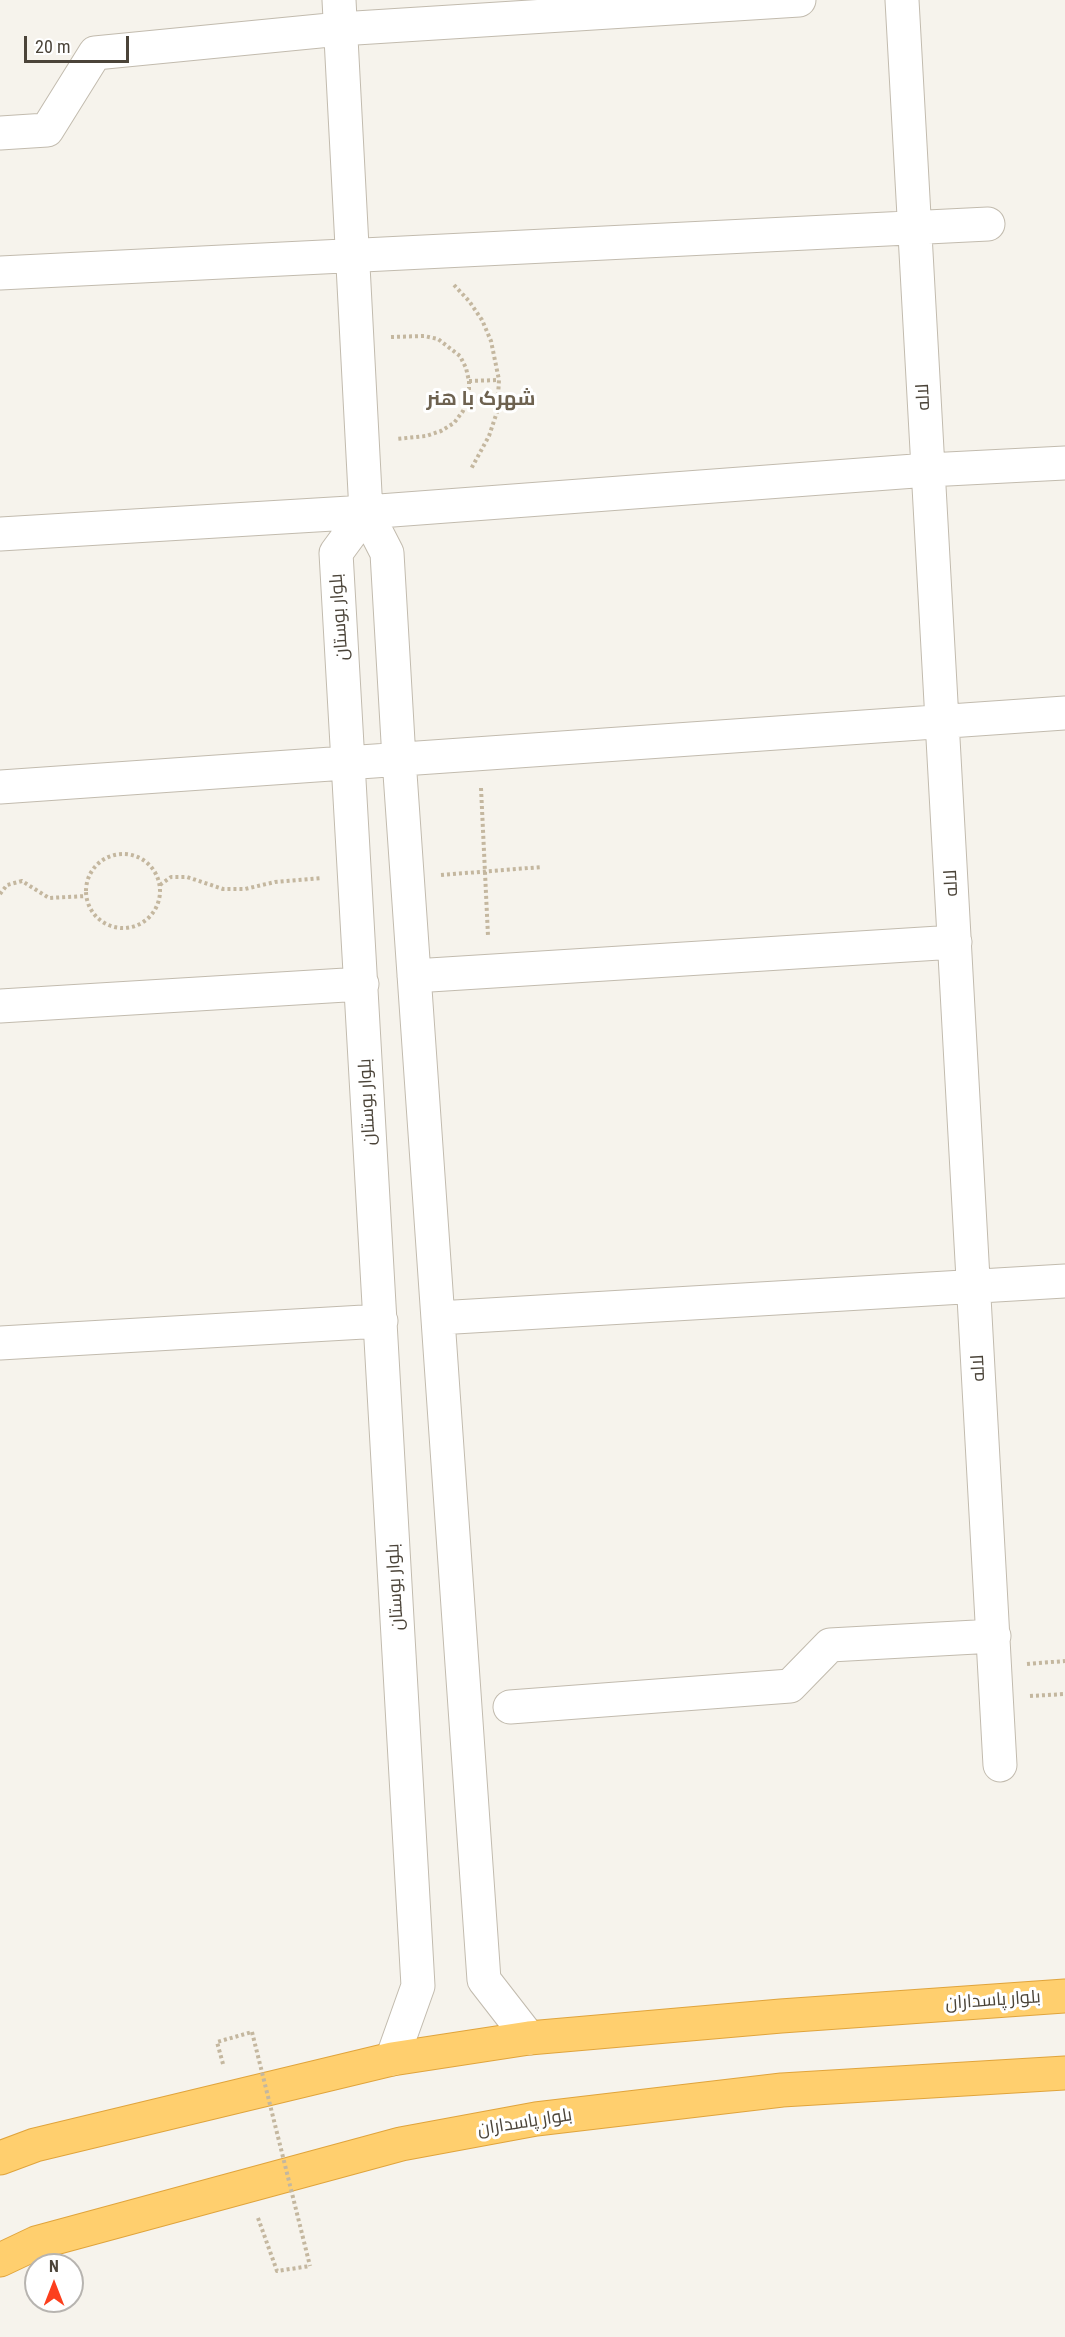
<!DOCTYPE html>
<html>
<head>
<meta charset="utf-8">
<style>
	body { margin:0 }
	#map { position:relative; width:1065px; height:2337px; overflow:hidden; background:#f6f3ec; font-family:"Roboto Condensed",sans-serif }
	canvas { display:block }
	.north { position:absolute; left:24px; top:2253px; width:60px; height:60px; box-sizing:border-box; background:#fff; border:2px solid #b7b4b0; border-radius:50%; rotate:0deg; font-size:16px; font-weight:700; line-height:24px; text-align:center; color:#4b4439 }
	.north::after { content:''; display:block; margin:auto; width:21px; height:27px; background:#fc3f1d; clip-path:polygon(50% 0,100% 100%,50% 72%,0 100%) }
	.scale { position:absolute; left:24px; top:36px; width:105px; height:27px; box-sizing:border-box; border:3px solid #4b4439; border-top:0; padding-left:8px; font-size:18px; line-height:21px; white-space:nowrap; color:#4b4439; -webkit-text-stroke:4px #fff; paint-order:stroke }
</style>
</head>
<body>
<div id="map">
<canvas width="1065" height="2337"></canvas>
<div class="north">N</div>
<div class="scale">20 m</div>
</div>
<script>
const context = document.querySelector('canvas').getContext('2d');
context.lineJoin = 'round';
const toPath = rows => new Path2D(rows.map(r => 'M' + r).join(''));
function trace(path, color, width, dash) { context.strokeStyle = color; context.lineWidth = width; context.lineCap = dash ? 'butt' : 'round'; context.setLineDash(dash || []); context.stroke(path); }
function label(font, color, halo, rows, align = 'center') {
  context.font = font + ' "Roboto Condensed",Cairo,sans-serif'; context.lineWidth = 6; context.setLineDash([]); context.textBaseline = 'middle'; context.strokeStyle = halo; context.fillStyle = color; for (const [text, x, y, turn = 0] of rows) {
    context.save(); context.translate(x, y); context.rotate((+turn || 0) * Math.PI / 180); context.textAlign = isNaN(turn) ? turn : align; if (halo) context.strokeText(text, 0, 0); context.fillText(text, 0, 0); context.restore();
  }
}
const path = toPath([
	[454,285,469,301,482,320,491,341,499,380,497,412,489,436,471,469],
	[391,337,424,336,438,339,460,356,466,368,469,381,469,397,463,411,454,423,441,431,426,436,396,439],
	[469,381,499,380],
	[481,788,488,936],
	'86 891a37 37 0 1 1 74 0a37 37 0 1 1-74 0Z',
	[441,875,542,867],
	[160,885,171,877,187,877,223,889,245,889,275,882,322,878],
	[0,894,7,885,22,881,49,898,86,896],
	[1027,1664,1065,1661],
	[1030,1696,1065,1694],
	[223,2064,217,2042,252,2032],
	[258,2218,277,2271,310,2266]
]);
const minor = toPath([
	[339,0,366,512,387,553,399,759,484,1980,529,2038],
	[902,0,1000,1765],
	[0,133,47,130,95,53,340,29,799,0],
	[0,273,988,224],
	[366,512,336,553,418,1986,392,2059],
	[0,534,366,512,928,470,1065,463],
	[0,787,1065,713],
	[414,976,955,942],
	[0,1006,362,984],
	[438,1318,1065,1281],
	[0,1343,381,1321],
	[510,1707,790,1686,830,1645,994,1636]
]);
const highway = toPath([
	[0,2158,35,2145,392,2059,529,2038,781,2016,1065,1996],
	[0,2260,36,2243,401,2144,536,2119,782,2090,1065,2073]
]);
const pathBridge = toPath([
	[252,2032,310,2266]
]);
const streetNames = [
	["لاله",924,397,-93],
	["بلوار بوستان",340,617,-94],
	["لاله",952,883,-93],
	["بلوار بوستان",368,1102,-93],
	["لاله",979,1368,-93],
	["بلوار بوستان",396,1587,-93],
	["بلوار پاسداران",993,2001,-4],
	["بلوار پاسداران",525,2123,-9]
];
const neighbourhoodNames = [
	["شهرک با هنر",481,400]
];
trace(minor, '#c2bbae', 35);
trace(highway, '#e0a43c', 35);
trace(path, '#c4b79f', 4, [3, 3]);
trace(minor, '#fff', 33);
trace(highway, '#ffcf6e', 33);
trace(pathBridge, '#c4b79f', 4, [3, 3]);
label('18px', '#4b4439', '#fff', streetNames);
label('bold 20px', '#6e6250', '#fff', neighbourhoodNames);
</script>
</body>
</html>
